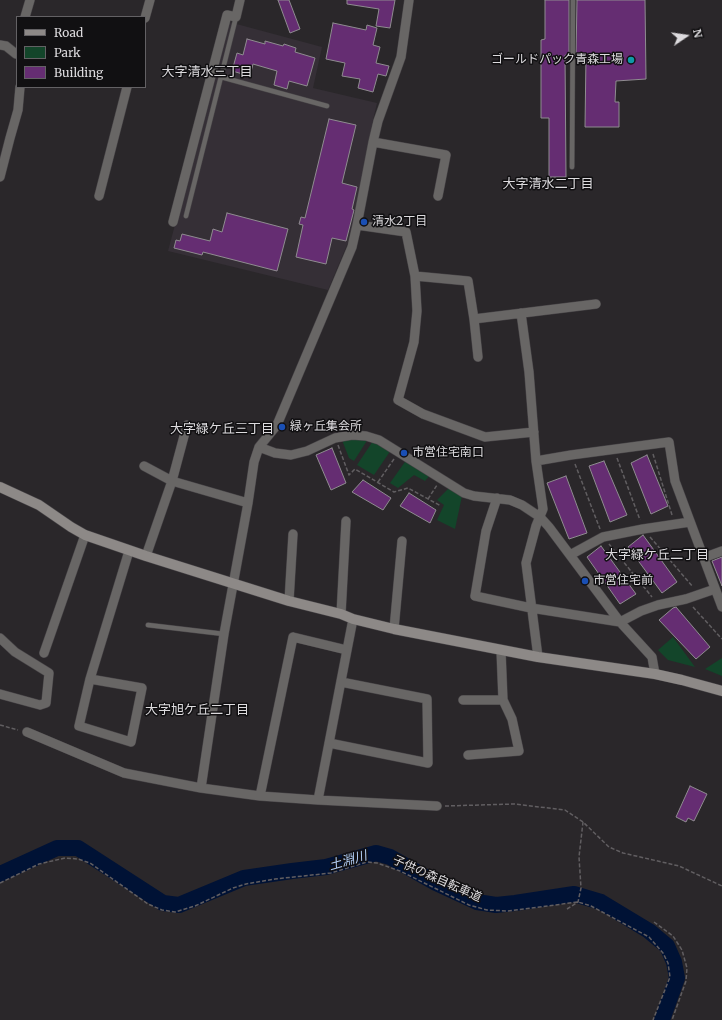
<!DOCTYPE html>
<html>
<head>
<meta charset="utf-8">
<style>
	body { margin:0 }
	#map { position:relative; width:722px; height:1020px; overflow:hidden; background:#2a272a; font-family:Merriweather,serif }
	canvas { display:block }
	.legend { position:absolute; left:16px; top:16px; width:130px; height:72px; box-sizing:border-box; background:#111012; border:1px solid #636164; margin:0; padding:5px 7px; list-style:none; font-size:12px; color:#dddbde }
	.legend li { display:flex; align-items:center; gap:8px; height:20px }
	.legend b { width:20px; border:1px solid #636164 }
	.north { position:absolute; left:666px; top:16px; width:40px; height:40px; -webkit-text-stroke:3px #111012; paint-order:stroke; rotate:77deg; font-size:11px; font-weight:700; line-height:16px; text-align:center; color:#dddbde }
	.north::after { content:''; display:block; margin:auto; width:14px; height:18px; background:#dddbde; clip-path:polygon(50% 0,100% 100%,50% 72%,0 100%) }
</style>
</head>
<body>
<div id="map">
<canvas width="722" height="1020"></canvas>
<ul class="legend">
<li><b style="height:5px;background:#8d8987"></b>Road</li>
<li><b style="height:11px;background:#13452a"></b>Park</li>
<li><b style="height:11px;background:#652d72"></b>Building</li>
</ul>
<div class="north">N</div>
</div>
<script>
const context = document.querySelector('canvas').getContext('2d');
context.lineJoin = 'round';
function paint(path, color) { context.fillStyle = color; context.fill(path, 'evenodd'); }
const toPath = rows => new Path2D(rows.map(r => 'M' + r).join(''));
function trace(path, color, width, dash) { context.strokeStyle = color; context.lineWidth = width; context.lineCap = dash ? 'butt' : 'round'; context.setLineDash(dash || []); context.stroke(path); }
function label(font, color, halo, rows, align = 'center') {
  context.font = font + ' Merriweather,"Noto Sans JP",serif'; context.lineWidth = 3; context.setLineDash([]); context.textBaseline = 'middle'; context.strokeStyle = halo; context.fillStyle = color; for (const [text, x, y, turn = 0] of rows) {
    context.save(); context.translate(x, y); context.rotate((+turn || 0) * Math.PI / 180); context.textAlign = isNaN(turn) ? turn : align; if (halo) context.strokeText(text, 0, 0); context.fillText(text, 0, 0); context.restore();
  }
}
const built = toPath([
	[229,22,322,47,313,88,377,103,373,120,355,216,349,240,328,290,168,251]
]);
const green = toPath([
	[354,438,368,439,354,461,349,458,342,440],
	[373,441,391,450,374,475,357,465],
	[407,459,431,474,425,481,414,475,398,488,390,483],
	[449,488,462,496,455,529,437,520,444,505,437,500],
	[673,637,695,667,668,660,658,650],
	[722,658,722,676,705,669]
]);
const river = toPath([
	[0,874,57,848,78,848,163,903,179,905,244,878,292,871,326,867,376,853,390,857,436,883,477,902,496,905,515,903,574,894,601,902,649,931,667,946,674,962,677,978,662,1020]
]);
const building = toPath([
	[278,0,289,0,300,29,290,33,278,0],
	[347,0,395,0,390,28,376,26,379,9,347,4,347,0],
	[545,0,569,0,569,56,565,55,566,177,549,177,549,118,541,118,541,40,545,39,545,0],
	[577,0,645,0,646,79,616,81,615,102,619,102,619,127,585,127,586,56,576,56,577,0],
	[333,23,366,30,367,25,377,28,373,45,380,47,376,63,389,66,386,76,378,74,373,92,358,88,360,79,342,76,345,63,326,59,333,23],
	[247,39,265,44,265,41,283,46,284,44,296,48,295,52,315,58,307,86,289,81,287,89,274,85,277,71,253,64,250,76,232,71,237,53,243,55,247,39],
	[329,119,356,125,342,183,357,187,352,209,354,210,346,241,332,238,326,264,296,257,303,225,299,224,301,217,305,218,329,119],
	[227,213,288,229,277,271,203,252,202,255,174,248,176,240,180,241,182,234,210,241,213,229,222,232,227,213],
	[332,448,346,483,331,490,316,455,332,448],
	[647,455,668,506,651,514,631,463,647,455],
	[604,461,627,515,610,522,589,466,604,461],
	[566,476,587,533,569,539,547,483,566,476],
	[363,480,391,498,383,510,352,492,363,480],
	[409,493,436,510,430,523,400,506,409,493],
	[643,535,677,582,662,593,628,547,643,535],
	[601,546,636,594,620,604,587,557,601,546],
	[722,557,722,586,712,561,722,557],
	[676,607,710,647,696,659,659,620,673,608,676,607],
	[690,786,707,794,694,821,688,818,686,822,676,817,690,786]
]);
const path = toPath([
	[338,445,349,475,355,469,394,492,408,488,441,506],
	[653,454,672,515],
	[617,458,640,520],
	[575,464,600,529],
	[378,482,394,459],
	[428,499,437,485],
	[650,537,693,587],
	[609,544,652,597],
	[693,607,722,639],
	[0,725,18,730],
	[445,806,514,804,565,810,583,822,609,847,623,853,679,866,722,886],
	[0,883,39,864,65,858,78,859,90,863,148,904,162,910,175,912,195,906,233,888,246,884,275,879,331,873,367,862,377,863,400,871,469,905,487,910,508,911,578,902,591,906,649,937,663,953,668,963,670,977,653,1020],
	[567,909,578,902,581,888,579,857,583,822],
	[654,922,673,936,682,950,687,968,686,981,672,1020]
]);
const lane = toPath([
	[221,77,327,106],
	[572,167,573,0],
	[186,216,236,17],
	[148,625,224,634]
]);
const street = toPath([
	[409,0,401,57,378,121,373,142,357,225,352,247,277,425,259,447,254,462,248,503,224,634,201,788,260,796,318,800,437,806],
	[25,17,30,0],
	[145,18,150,0],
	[0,45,6,46,16,54],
	[373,142,446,155,438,196],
	[0,177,10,138,18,110,20,87],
	[99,196,127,87],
	[173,222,227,15,236,17,240,0],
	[357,225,406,232,415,276,468,281,474,319,596,304],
	[415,276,417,311,414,342,398,400,423,414,485,437,534,432],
	[521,313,529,372,536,461,543,509,536,526,526,563,538,657],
	[474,319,478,357],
	[259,447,275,453,291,455,307,451,335,438,352,435,366,436,379,440,464,493,474,496,510,500,522,505,540,517,549,527,620,622,652,657,655,674],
	[536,461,571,455,669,442,675,481,722,607],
	[144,466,172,481,248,503],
	[497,498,486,531,475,596,531,608,620,622,641,611,658,605,686,599,715,589],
	[570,555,603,537,643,529,690,522],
	[146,556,172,481,187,425],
	[703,558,722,551],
	[289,601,293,534],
	[341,614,346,521],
	[394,629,402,541],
	[0,638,15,652,49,673,46,703,40,705,0,694],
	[44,653,85,535],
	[90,679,142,688,131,742,79,726,90,679,129,551],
	[463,700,503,700],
	[27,732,124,773,201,788],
	[329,743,428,763,427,699,341,682],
	[468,755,519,751,512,719,503,700,501,651],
	[260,796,293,637,347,650],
	[318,800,353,619]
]);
const secondary = toPath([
	[0,487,39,505,71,527,85,535,146,556,289,601,341,614,353,619,394,629,538,657,655,674,682,680,722,691]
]);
const markers = [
	[631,60,4,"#0f9aa8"],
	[364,222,4,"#1a4fb4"],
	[282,427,4,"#1a4fb4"],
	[404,453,4,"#1a4fb4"],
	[585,581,4,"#1a4fb4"]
];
const poiNames = [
	["ゴールドパック青森工場",623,60,"right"],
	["清水2丁目",372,222],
	["緑ヶ丘集会所",290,427],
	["市営住宅南口",412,453],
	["市営住宅前",593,581]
];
const streetNames = [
	["子供の森自転車道",437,879,24]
];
const neighbourhoodNames = [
	["大字清水三丁目",207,72],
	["大字清水二丁目",548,184],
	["大字緑ケ丘三丁目",222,429],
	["大字緑ケ丘二丁目",657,555],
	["大字旭ケ丘二丁目",197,710]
];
const waterNames = [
	["土淵川",348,861,-16]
];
paint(built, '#352f36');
paint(green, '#13452a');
trace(river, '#001235', 16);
paint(building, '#652d72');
trace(building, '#8f8c90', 1);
trace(lane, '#474447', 5.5);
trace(street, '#474447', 10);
trace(secondary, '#474447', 11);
trace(path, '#615e61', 1.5, [4, 2]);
trace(lane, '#686665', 4.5);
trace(street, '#686665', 9);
trace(secondary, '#8d8987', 10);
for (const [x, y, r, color] of markers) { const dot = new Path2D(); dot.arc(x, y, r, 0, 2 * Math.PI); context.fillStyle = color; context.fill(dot); trace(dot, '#111012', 1.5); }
label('12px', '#dddbde', '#111012', poiNames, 'left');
label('12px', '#dddbde', '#111012', streetNames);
label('13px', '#dddbde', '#111012', neighbourhoodNames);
label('italic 13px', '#b2cef5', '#111012', waterNames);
</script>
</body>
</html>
